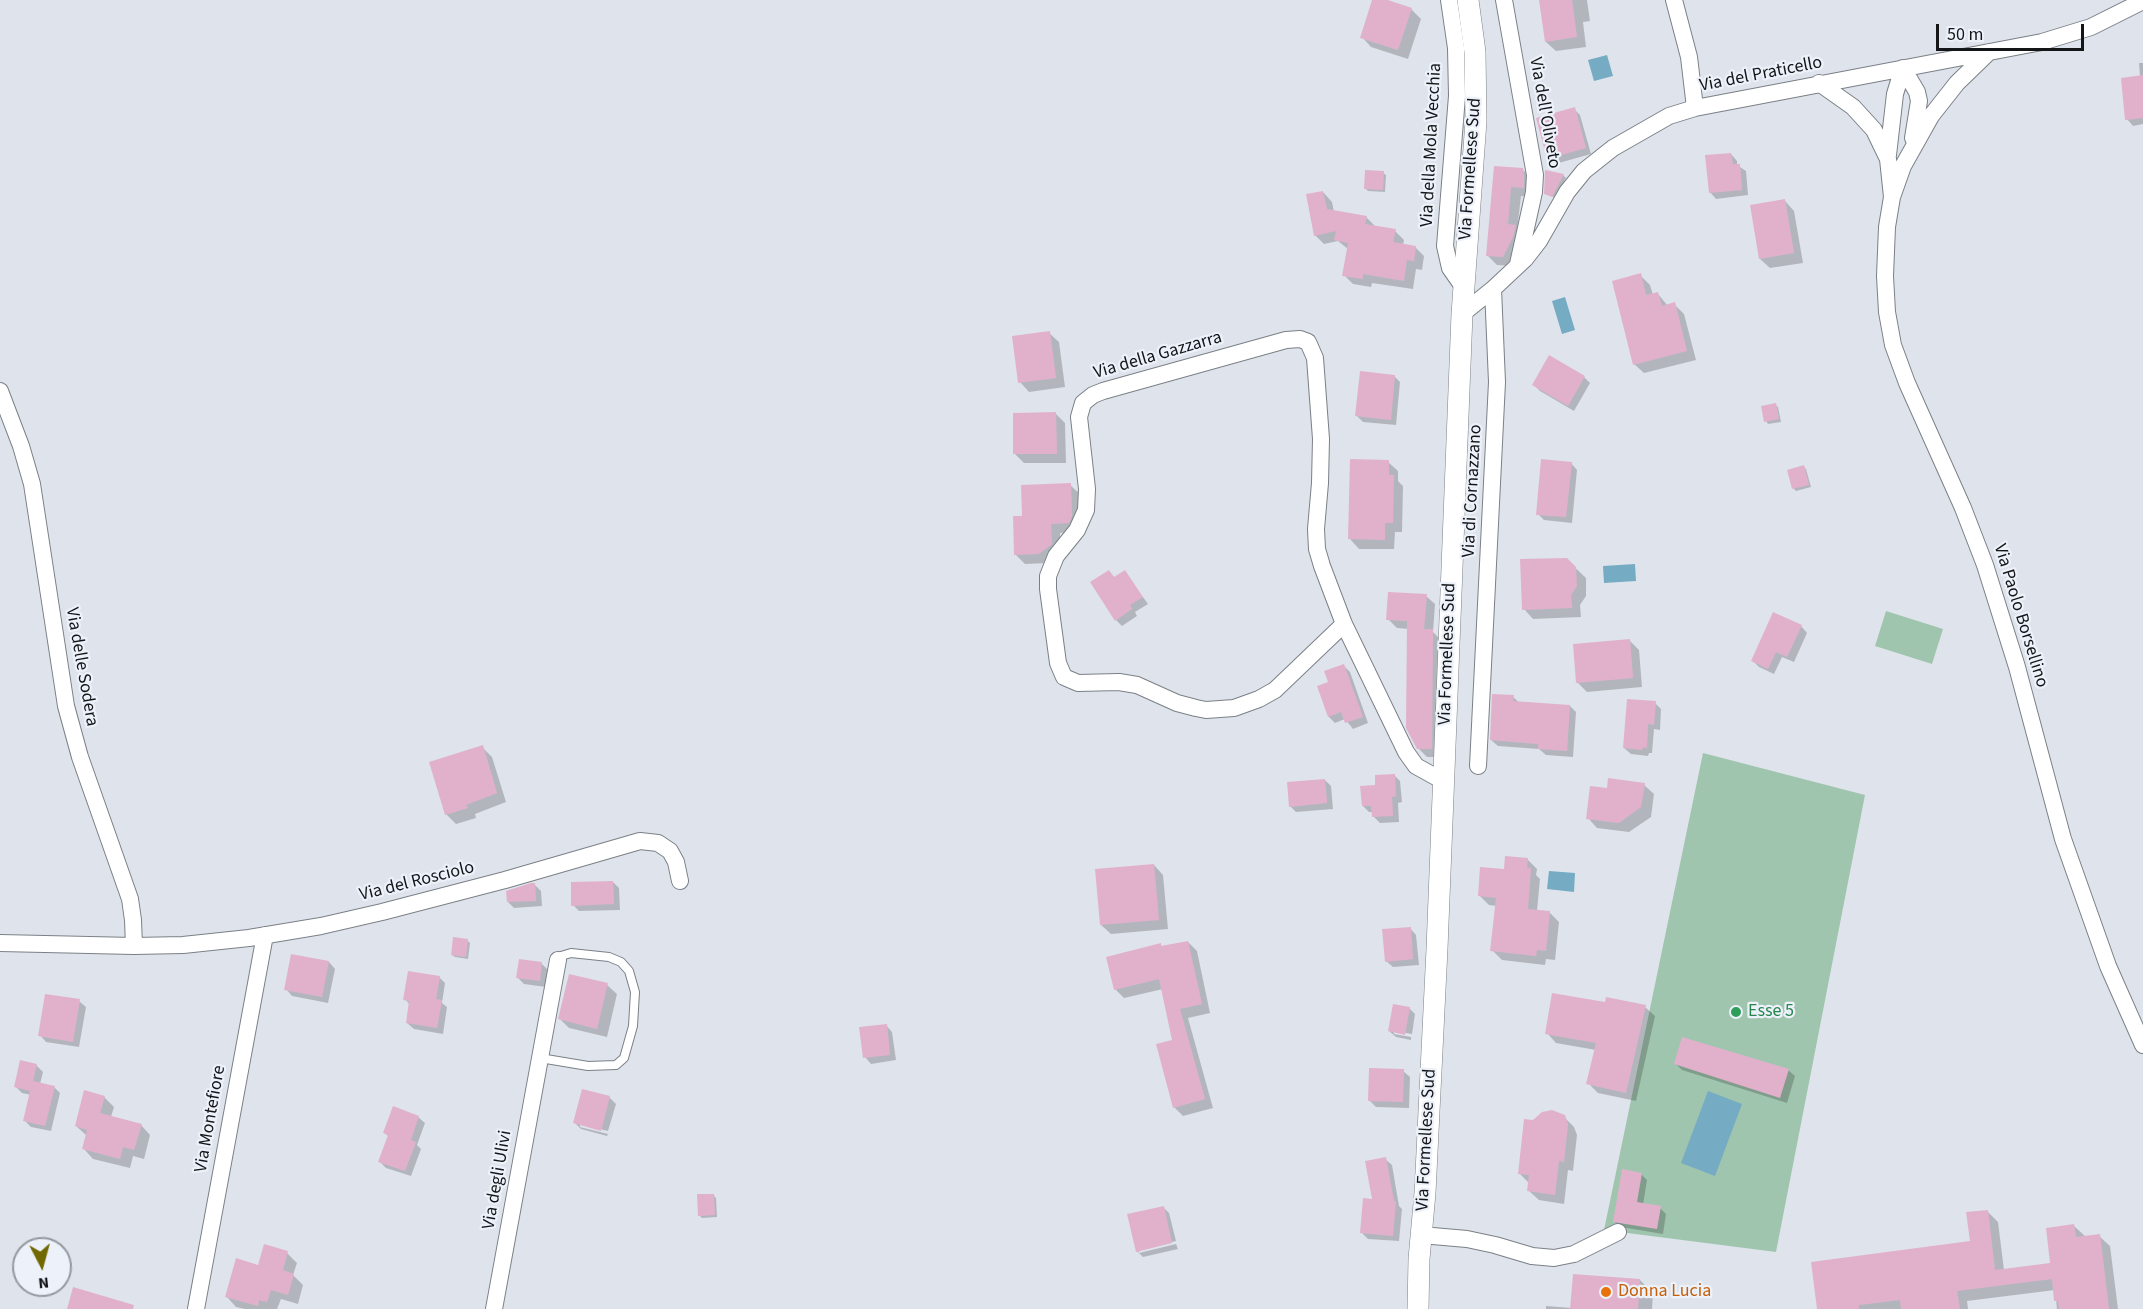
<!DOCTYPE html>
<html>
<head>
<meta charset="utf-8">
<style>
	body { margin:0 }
	#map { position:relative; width:2143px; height:1309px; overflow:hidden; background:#dfe4ec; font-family:"Source Sans 3",sans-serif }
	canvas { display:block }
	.north { position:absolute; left:12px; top:1237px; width:60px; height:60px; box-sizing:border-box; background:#ecf1fa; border:2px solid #95999f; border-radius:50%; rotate:174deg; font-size:16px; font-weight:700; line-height:24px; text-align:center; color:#131517 }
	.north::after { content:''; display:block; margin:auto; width:21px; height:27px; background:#716800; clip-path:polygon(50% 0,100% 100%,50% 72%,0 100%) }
	.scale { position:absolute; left:1936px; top:24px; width:148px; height:27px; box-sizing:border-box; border:3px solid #131517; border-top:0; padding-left:8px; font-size:18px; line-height:21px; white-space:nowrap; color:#131517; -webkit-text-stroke:4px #ecf1fa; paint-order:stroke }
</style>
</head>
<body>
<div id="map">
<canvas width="2143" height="1309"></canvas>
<div class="north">N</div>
<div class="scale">50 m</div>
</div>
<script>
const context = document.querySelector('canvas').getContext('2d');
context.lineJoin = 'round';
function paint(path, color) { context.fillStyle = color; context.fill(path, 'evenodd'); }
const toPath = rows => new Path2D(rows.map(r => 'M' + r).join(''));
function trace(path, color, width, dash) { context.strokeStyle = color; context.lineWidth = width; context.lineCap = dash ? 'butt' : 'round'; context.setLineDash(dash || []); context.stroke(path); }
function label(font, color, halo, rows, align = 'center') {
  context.font = font + ' "Source Sans 3",sans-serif'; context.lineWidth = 4.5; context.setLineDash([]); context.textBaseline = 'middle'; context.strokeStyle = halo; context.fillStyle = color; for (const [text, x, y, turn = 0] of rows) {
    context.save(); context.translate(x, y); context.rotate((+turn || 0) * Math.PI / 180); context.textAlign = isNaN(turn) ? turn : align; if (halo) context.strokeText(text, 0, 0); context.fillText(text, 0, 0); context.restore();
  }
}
const green = toPath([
	[1886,611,1943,629,1932,664,1875,646],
	[1703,753,1865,795,1776,1252,1604,1230]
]);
const water = toPath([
	[1607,55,1613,76,1594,81,1588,60],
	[1565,297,1575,330,1562,334,1552,301],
	[1635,564,1636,581,1604,583,1603,566],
	[1549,871,1575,873,1574,892,1547,889],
	[1708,1091,1742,1104,1715,1176,1681,1163]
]);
const shadow = toPath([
	[1374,0,1383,0,1411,9,1421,19,1408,59,1371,47,1362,37],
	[1540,0,1587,0,1590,21,1583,22,1586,47,1556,51,1546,42],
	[2139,63,2143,63,2143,124,2133,126,2127,119,2140,77],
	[1574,109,1580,115,1591,154,1555,164,1548,158],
	[1731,154,1737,161,1737,165,1746,171,1748,195,1716,199,1710,192],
	[1495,167,1522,169,1532,179,1533,197,1521,196,1513,266,1497,265,1488,256],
	[1546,171,1563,175,1566,178,1555,198,1546,193],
	[1383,173,1386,175,1385,192,1368,191,1365,188],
	[1323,192,1332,202,1334,212,1366,217,1375,226,1395,231,1404,240,1403,245,1415,247,1424,256,1422,270,1416,269,1413,289,1372,283,1371,287,1353,284,1344,275,1348,249,1338,241,1324,244,1315,235],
	[1785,201,1794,211,1803,263,1770,268,1760,259],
	[1640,275,1650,285,1653,295,1658,294,1668,306,1674,304,1684,314,1696,360,1644,373,1634,364],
	[1049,333,1059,342,1065,387,1029,392,1020,382],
	[1394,376,1400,382,1396,425,1363,422,1357,416],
	[1584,377,1590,383,1574,411,1540,391,1534,385],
	[1775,405,1778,407,1781,422,1768,424,1766,421],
	[1056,414,1065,423,1066,463,1024,463,1015,454],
	[1388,462,1398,471,1398,481,1403,486,1402,532,1395,532,1394,549,1359,549,1350,539],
	[1571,463,1577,470,1572,523,1544,520,1538,514],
	[1804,467,1806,469,1811,487,1796,491,1794,489,1789,471],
	[1070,485,1080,494,1078,532,1060,533,1061,554,1049,563,1025,564,1016,555,1023,517],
	[1566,559,1586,578,1586,596,1580,605,1581,617,1533,619,1524,609],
	[1124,571,1148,604,1135,612,1137,616,1122,626,1116,620,1109,572,1115,578],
	[1426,596,1435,604,1433,632,1441,640,1440,757,1427,757,1418,748,1409,629,1397,628,1388,619],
	[1801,626,1807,633,1794,662,1782,657,1774,674,1759,667,1753,661],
	[1630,641,1639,650,1642,687,1587,692,1577,682],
	[1343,665,1350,672,1368,723,1353,729,1345,719,1335,723,1329,717,1330,683],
	[1513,697,1520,703,1570,706,1576,712,1573,757,1546,755,1539,749,1498,746,1491,740],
	[1655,703,1661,709,1660,730,1654,729,1652,753,1649,753,1648,756,1631,754,1624,748],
	[482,747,492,757,506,802,475,814,476,818,456,824,446,814],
	[1394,775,1400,781,1402,802,1398,803,1399,822,1380,823,1374,817,1373,812,1369,812,1363,806],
	[1325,780,1331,786,1333,809,1296,812,1290,806],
	[1644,785,1654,794,1651,817,1629,832,1597,828,1588,818,1608,790],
	[1527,859,1537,869,1536,875,1540,879,1537,911,1550,913,1559,922,1555,960,1546,959,1545,965,1502,960,1492,950,1497,906,1489,905,1479,895,1505,871],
	[1154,865,1163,875,1168,929,1111,934,1101,925],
	[613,882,619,888,620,910,579,911,573,905],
	[535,885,541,891,542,906,514,908,508,902],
	[1410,928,1416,935,1419,965,1393,967,1386,961],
	[468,941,470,943,468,959,455,957,452,955],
	[1188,942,1197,951,1210,1013,1188,1018,1213,1108,1183,1116,1174,1107,1174,1041,1163,989,1124,998,1115,989,1161,945,1163,948],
	[329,962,335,969,328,1003,292,996,286,989],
	[542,964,548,970,546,987,524,984,518,978],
	[439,977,445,983,442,1003,447,1007,443,1034,414,1029,407,1023,410,1005,405,999],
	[607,985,617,994,607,1037,569,1028,560,1019],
	[79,1001,86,1007,79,1047,46,1042,40,1035],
	[1606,1004,1645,1007,1655,1016,1636,1101,1598,1093,1588,1083,1596,1050,1556,1043,1547,1033],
	[1409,1008,1415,1014,1412,1034,1394,1031,1394,1034,1411,1037,1411,1040,1396,1037,1389,1031],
	[886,1025,892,1032,896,1060,871,1064,865,1057],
	[1676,1064,1788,1070,1795,1076,1787,1103,1682,1070],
	[36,1065,43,1072,40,1084,54,1087,60,1093,51,1131,31,1127,25,1121,31,1095,22,1093,15,1086],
	[1403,1071,1410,1077,1409,1108,1376,1107,1370,1101],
	[104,1097,114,1107,111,1117,141,1125,150,1135,144,1159,133,1156,130,1168,93,1159,84,1149,86,1135,76,1126],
	[609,1097,616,1104,608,1131,580,1124,580,1127,608,1134,607,1136,581,1129,575,1123],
	[418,1117,425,1123,417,1145,421,1149,411,1176,386,1168,380,1162,389,1137,385,1133],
	[1564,1117,1574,1127,1577,1135,1573,1171,1568,1170,1564,1204,1539,1200,1529,1191,1529,1183,1519,1173,1534,1122],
	[1385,1159,1392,1165,1399,1206,1402,1209,1399,1241,1368,1239,1362,1233,1374,1201],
	[1641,1174,1647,1180,1643,1205,1660,1208,1666,1214,1663,1234,1621,1227,1614,1221],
	[714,1196,716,1198,717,1217,702,1218,699,1215],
	[1163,1207,1169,1213,1176,1241,1139,1250,1139,1253,1176,1244,1178,1249,1143,1257,1137,1251],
	[1987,1211,1998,1222,2004,1270,2051,1264,2074,1226,2085,1236,2099,1236,2110,1246,2118,1309,2057,1309,2055,1290,1967,1301,1968,1309,1818,1309,1971,1243],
	[287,1253,297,1263,293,1275,303,1285,298,1304,281,1299,277,1309,245,1309,236,1307,227,1297,259,1266],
	[1640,1280,1653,1293,1652,1309,1546,1309,1546,1306,1572,1308]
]);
const building = toPath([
	[1372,0,1388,0,1412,8,1398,50,1360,38],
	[1539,0,1572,0,1577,37,1545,42],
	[2143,75,2143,118,2125,120,2121,78],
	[1575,107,1586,148,1547,159,1536,118],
	[1731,153,1733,164,1740,164,1742,190,1709,193,1705,155],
	[1494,166,1523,168,1524,176,1524,188,1511,187,1508,224,1516,225,1513,237,1503,257,1486,256],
	[1365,170,1384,171,1383,190,1364,189],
	[1545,170,1564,174,1552,197,1544,194],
	[1323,191,1327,209,1367,216,1365,224,1396,229,1393,242,1416,246,1414,261,1407,260,1404,281,1363,274,1363,279,1342,276,1348,243,1334,240,1336,231,1314,236,1306,194],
	[1785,199,1794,253,1759,259,1750,205],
	[1641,273,1646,295,1658,292,1662,306,1675,302,1687,351,1633,365,1612,281],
	[1050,331,1056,378,1018,383,1012,336],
	[1549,355,1585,376,1568,406,1532,385],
	[1360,371,1395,375,1391,420,1355,416],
	[1776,403,1779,419,1764,422,1761,406],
	[1056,412,1057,454,1013,454,1013,413],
	[1350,459,1389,460,1389,475,1394,475,1393,523,1385,523,1385,540,1348,539],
	[1541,459,1572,462,1566,517,1536,515],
	[1804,465,1809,485,1792,489,1787,470],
	[1071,483,1072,516,1069,523,1051,524,1052,544,1039,554,1014,555,1013,516,1022,516,1021,485],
	[1567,558,1576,567,1577,586,1571,595,1572,608,1522,610,1520,559],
	[1109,570,1114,577,1125,570,1143,597,1130,605,1132,609,1115,621,1090,582],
	[1388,592,1427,594,1424,629,1433,629,1432,749,1417,749,1406,728,1407,621,1386,620],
	[1773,612,1802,625,1787,657,1776,652,1768,669,1751,661],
	[1630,639,1633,678,1576,683,1573,644],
	[1344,664,1363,717,1345,723,1341,712,1328,717,1317,686,1328,682,1324,671],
	[1492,694,1514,695,1513,701,1570,705,1567,751,1538,749,1538,744,1490,740],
	[1627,699,1656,701,1654,725,1648,724,1647,748,1643,747,1642,750,1623,748],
	[483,745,497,793,466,805,468,808,445,815,429,762],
	[1395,774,1396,796,1392,797,1393,816,1372,817,1371,806,1362,806,1360,786,1375,785,1375,775],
	[1608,778,1645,783,1641,807,1619,823,1586,819,1590,786,1607,788],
	[1325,779,1327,803,1289,807,1287,782],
	[1505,856,1528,858,1527,868,1531,868,1528,909,1550,911,1546,951,1537,950,1536,956,1490,951,1496,898,1478,896,1480,867,1504,869],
	[1154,864,1159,920,1100,925,1095,869],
	[613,881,614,904,571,906,571,882],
	[531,883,535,883,536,901,507,902,506,891],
	[1411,927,1413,959,1385,962,1382,929],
	[453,937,468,939,466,957,451,955],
	[1188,941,1202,1004,1180,1009,1205,1099,1173,1108,1156,1044,1172,1040,1159,979,1114,990,1106,957,1161,943,1161,946],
	[291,954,329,961,322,997,284,990],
	[519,959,542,962,540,981,516,978],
	[408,971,440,976,436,999,442,1000,437,1028,406,1023,409,1001,403,1000],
	[569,974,608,983,597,1029,558,1019],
	[1552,993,1605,1002,1606,997,1646,1005,1626,1093,1586,1084,1596,1043,1545,1034],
	[45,994,80,999,73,1042,38,1036],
	[1393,1004,1410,1007,1405,1035,1388,1031],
	[887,1024,890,1055,863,1058,859,1027],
	[1682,1037,1789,1069,1780,1098,1674,1064],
	[20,1060,37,1064,33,1081,55,1086,45,1126,23,1121,30,1091,14,1087],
	[1369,1068,1404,1069,1403,1102,1368,1101],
	[582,1089,610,1096,601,1131,573,1123],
	[84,1090,105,1096,100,1113,142,1124,134,1150,123,1147,120,1159,82,1149,87,1130,75,1126],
	[393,1106,419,1116,411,1140,416,1142,405,1171,378,1162,388,1135,383,1133],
	[1552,1110,1565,1115,1568,1124,1564,1162,1559,1161,1555,1195,1527,1191,1529,1175,1518,1174,1524,1119,1533,1120,1542,1112],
	[1386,1157,1394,1201,1396,1201,1393,1236,1360,1233,1363,1198,1372,1199,1365,1161],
	[1622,1169,1642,1173,1637,1202,1661,1206,1657,1229,1613,1222],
	[697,1194,714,1194,715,1215,698,1216],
	[1164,1206,1172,1243,1136,1252,1127,1214],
	[1988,1210,1995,1270,2050,1263,2046,1228,2074,1224,2076,1237,2100,1234,2109,1309,2059,1309,2058,1301,2054,1301,2052,1279,1957,1291,1960,1309,1901,1309,1900,1300,1859,1305,1859,1309,1817,1309,1811,1262,1970,1241,1966,1212],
	[264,1244,288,1251,283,1270,294,1274,288,1295,271,1290,267,1302,259,1300,258,1306,225,1297,236,1258,258,1265],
	[1573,1274,1640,1279,1638,1309,1570,1309],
	[73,1287,134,1305,133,1309,67,1309]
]);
const service = toPath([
	[540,1058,588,1066,616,1065,624,1058,633,1026,635,992,629,971,621,962,609,957,571,953,561,956,558,960]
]);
const minor = toPath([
	[1449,0,1456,48,1457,96,1445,246,1450,268,1464,288],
	[1504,0,1535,175,1534,192,1518,264],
	[1674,0,1689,57,1695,108],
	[1819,83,1853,107,1874,130,1888,159,1892,197,1903,166,1931,116,1957,83,1989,52],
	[1888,155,1895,94,1903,68,1917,92,1919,101,1913,138],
	[1892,197,1887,227,1885,276,1887,312,1893,345,1907,383,1963,508,1985,565,2017,667,2063,839,2108,966,2143,1045],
	[1462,314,1493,289,1525,259,1539,241,1567,192,1584,171,1613,148,1669,116,1695,108,2042,42,2091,27,2143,1],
	[0,391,21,446,32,484,66,706,80,757,130,899,133,920,134,946],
	[1344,624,1275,690,1259,699,1234,708,1206,710,1196,708,1177,703,1137,685,1119,682,1078,683,1064,677,1058,663,1048,589,1048,576,1056,556,1077,530,1086,510,1087,489,1079,417,1083,403,1093,395,1103,391,1286,340,1300,339,1308,342,1315,358,1321,439,1320,483,1316,529,1317,549,1322,566,1344,624,1406,752,1416,766,1443,781],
	[1478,766,1497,382,1493,289],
	[0,943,134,946,183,945,249,938,321,926,382,912,505,880,640,841,658,843,670,851,676,862,680,881],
	[1421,1235,1467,1239,1495,1245,1532,1256,1554,1258,1574,1254,1618,1232],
	[196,1309,265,935],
	[494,1309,558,960]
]);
const tertiary = toPath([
	[1418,1309,1419,1259,1425,1193,1437,949,1462,314,1476,121,1475,52,1468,0]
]);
const markers = [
	[1736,1012,6,"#2e9e5b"],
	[1606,1292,6,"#e8710a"]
];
const streetNames = [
	["Via del Praticello",1761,75,-11],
	["Via dell'Oliveto",1544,113,80],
	["Via della Mola Vecchia",1432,145,-87],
	["Via Formellese Sud",1471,169,-86],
	["Via della Gazzarra",1158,356,-16],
	["Via di Cornazzano",1473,491,-87],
	["Via Paolo Borsellino",2020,616,73],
	["Via Formellese Sud",1448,654,-88],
	["Via delle Sodera",81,667,80],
	["Via del Rosciolo",417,882,-14],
	["Via Montefiore",211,1119,-80],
	["Via Formellese Sud",1427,1140,-87],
	["Via degli Ulivi",498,1180,-80]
];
const leisureNames = [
	["Esse 5",1748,1012]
];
const foodNames = [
	["Donna Lucia",1618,1292]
];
paint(green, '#a0c5ae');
paint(water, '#75abc3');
paint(shadow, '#0003');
paint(building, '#e1b1cc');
trace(service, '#7b8087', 10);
trace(minor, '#7b8087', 18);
trace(tertiary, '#7b8087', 22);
trace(service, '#fff', 8);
trace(minor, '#fff', 16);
trace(tertiary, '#fff', 21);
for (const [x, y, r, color] of markers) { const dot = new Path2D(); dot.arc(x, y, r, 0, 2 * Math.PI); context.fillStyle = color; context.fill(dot); trace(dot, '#ecf1fa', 2); }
label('18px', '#131517', '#ecf1fa', streetNames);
label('18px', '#27864d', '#ecf1fa', leisureNames, 'left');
label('18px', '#c56008', '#ecf1fa', foodNames, 'left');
</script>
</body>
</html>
